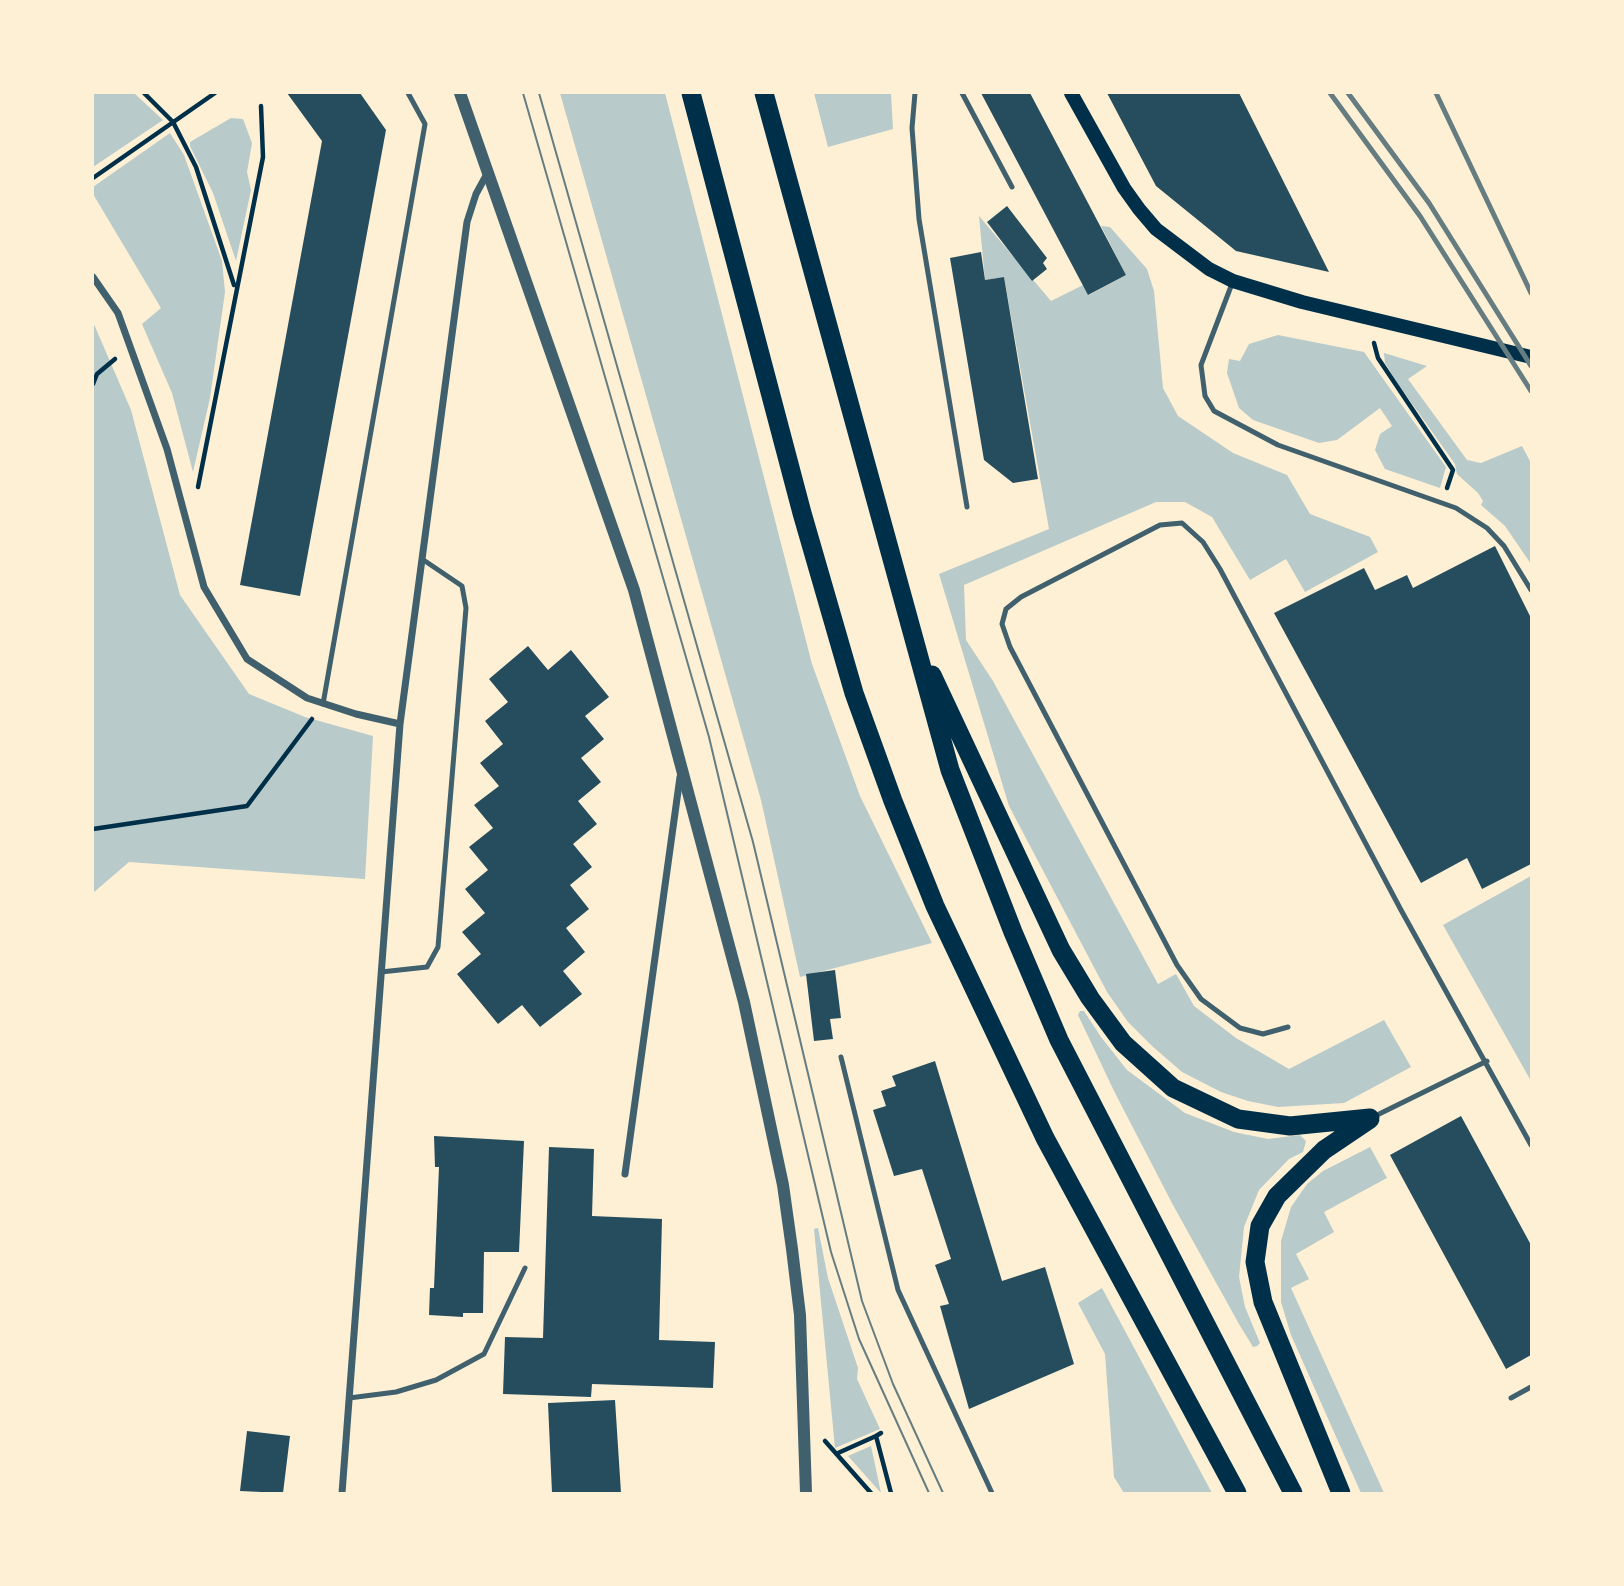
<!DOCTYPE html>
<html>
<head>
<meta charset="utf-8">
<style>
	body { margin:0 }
	#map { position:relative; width:1624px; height:1586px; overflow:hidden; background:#fdf0d5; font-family:"IBM Plex Serif",serif }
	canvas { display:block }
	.frame { position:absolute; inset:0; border:94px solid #fdf0d5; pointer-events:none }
</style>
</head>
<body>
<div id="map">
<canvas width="1624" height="1586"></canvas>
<div class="frame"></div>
</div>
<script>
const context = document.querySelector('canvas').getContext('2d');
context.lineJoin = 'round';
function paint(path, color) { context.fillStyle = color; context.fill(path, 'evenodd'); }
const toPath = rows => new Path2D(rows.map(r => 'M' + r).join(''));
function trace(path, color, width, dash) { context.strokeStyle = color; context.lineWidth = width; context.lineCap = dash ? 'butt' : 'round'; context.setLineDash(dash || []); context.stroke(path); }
const green = toPath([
	[93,93,134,93,163,120,93,167],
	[560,93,665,93,812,664,860,796,932,943,800,977,761,800],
	[814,93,891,93,893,129,828,147],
	[231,118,243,119,252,143,247,172,251,190,236,261,213,193,190,146,190,142],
	[170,133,184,155,222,261,225,292,210,398,193,472,172,393,142,324,161,308,93,194,93,187],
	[979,216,1051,301,1083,285,1089,295,1126,275,1101,226,1110,227,1147,269,1154,291,1163,388,1178,416,1233,453,1287,475,1310,514,1370,537,1378,552,1305,592,1286,559,1250,580,1212,517,1185,502,1156,502,964,585,966,640,993,681,1158,984,1176,974,1194,1006,1236,1038,1289,1069,1384,1020,1411,1067,1344,1103,1278,1107,1248,1101,1221,1092,1182,1072,1152,1046,1128,1022,1107,992,1009,806,939,574,1049,529,1004,277,985,280],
	[93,322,131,410,180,595,249,694,305,717,373,736,365,879,129,862,93,893],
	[1278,335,1364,352,1446,467,1440,488,1385,469,1375,450,1380,434,1392,426,1380,408,1337,440,1319,443,1253,420,1239,408,1227,373,1229,359,1240,361,1249,344],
	[1384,353,1427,366,1408,379,1467,460,1481,463,1522,446,1531,463,1531,564,1505,526,1481,505,1483,501,1478,493,1457,474,1455,464,1398,384,1385,363],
	[1531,876,1531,1081,1443,925],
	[1080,1011,1084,1011,1101,1037,1127,1070,1185,1113,1234,1132,1268,1139,1300,1135,1306,1141,1303,1152,1289,1159,1259,1190,1244,1227,1239,1277,1245,1307,1260,1343,1257,1346,1253,1347,1239,1324,1173,1205,1114,1091,1078,1015],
	[1370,1147,1387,1178,1324,1212,1334,1232,1296,1254,1309,1279,1291,1288,1384,1493,1361,1493,1291,1335,1281,1302,1281,1241,1291,1207,1307,1184,1323,1171],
	[818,1228,828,1278,858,1368,857,1379,880,1429,835,1448,814,1229],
	[1102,1288,1212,1493,1124,1493,1114,1477,1105,1354,1078,1303],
	[871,1446,881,1493,848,1456]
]);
const building = toPath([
	[287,93,360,93,386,130,300,596,240,585,322,141],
	[981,93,1030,93,1126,275,1088,295],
	[1107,93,1239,93,1329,272,1236,251,1156,186],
	[1007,206,1047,258,1043,263,1047,269,1032,281,987,222],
	[981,252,985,280,1004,277,1038,479,1013,483,984,460,950,258],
	[1495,546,1531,618,1531,864,1482,889,1467,858,1421,883,1274,613,1364,568,1375,590,1407,575,1413,588],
	[528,646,548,670,571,650,609,697,585,716,604,739,581,758,601,782,578,801,597,824,573,844,592,867,570,885,589,909,566,928,585,952,563,971,582,994,540,1027,522,1005,498,1024,457,974,481,954,462,932,485,913,465,889,488,870,469,847,493,828,474,805,499,786,480,763,503,744,485,721,508,702,489,679],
	[835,970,841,1018,830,1019,833,1039,814,1041,806,974],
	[935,1061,1002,1281,1045,1267,1074,1364,969,1409,940,1306,949,1304,935,1265,951,1259,922,1169,894,1176,873,1110,886,1106,881,1091,896,1086,892,1076],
	[1461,1116,1531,1245,1531,1355,1506,1369,1390,1155],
	[434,1136,524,1141,519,1252,484,1252,483,1313,463,1313,463,1317,429,1315,430,1288,434,1288,439,1167,435,1167],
	[549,1147,594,1149,592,1216,662,1219,659,1340,715,1342,713,1388,592,1384,591,1397,503,1394,505,1337,543,1338],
	[615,1400,621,1493,552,1493,548,1403],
	[247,1431,290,1436,283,1493,240,1491]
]);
const path = toPath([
	[144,93,173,122,196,167,234,285],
	[93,178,215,93],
	[1374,343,1378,358,1453,470,1447,488],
	[93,384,97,374,115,359],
	[198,487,263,157,261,106],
	[93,829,247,806,312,719],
	[881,1433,876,1436,891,1493],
	[825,1441,871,1493],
	[838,1453,876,1436]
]);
const service = toPath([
	[915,93,912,128,919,219,967,507],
	[962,93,1012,187],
	[1233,281,1201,365,1205,396,1214,411,1278,445,1456,508,1487,528,1504,546,1531,590],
	[323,704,425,124,408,93],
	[381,972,427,967,438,947,466,608,462,586,422,559],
	[1288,1027,1263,1034,1240,1028,1201,999,1177,965,1010,647,1002,624,1006,609,1021,597,1160,525,1182,523,1203,542,1220,569,1401,910,1531,1145],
	[841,1057,898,1290,992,1493],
	[1373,1117,1487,1061],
	[349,1398,396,1392,436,1380,484,1354,525,1268],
	[1511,1398,1531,1387]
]);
const minor = toPath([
	[93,277,118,313,167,449,204,587,247,659,307,698,356,714,400,724],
	[625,1174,680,777],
	[342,1493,400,724,467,222,476,194,488,172]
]);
const tertiary = toPath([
	[460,93,634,590,744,1002,783,1185,792,1249,800,1315,806,1493]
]);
const secondary = toPath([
	[1071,93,1124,188,1139,209,1156,229,1209,269,1233,281,1302,302,1531,357]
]);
const trunk = toPath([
	[691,93,802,513,854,693,893,801,935,906,1045,1138,1237,1493],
	[764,93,950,770,1013,932,1059,1040,1293,1493],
	[932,675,1061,950,1090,998,1123,1043,1173,1088,1238,1119,1290,1126,1370,1118],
	[1341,1493,1263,1302,1255,1262,1260,1226,1277,1196,1324,1150,1370,1119]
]);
const tram = toPath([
	[523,93,709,737,831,1252,859,1339,929,1493],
	[539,93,753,842,862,1301,893,1384,943,1493]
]);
const rail = toPath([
	[1330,93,1420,216,1531,391],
	[1348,93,1429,203,1531,366],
	[1436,93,1531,293]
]);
paint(green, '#b9caca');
paint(building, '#264d5e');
trace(path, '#003049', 4.5);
trace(service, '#3f606c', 5);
trace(minor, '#3f606c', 7);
trace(tertiary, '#3f606c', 12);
trace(secondary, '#003049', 14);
trace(trunk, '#003049', 19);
trace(tram, '#657d81', 2);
trace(rail, '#657d81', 5);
</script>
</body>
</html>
